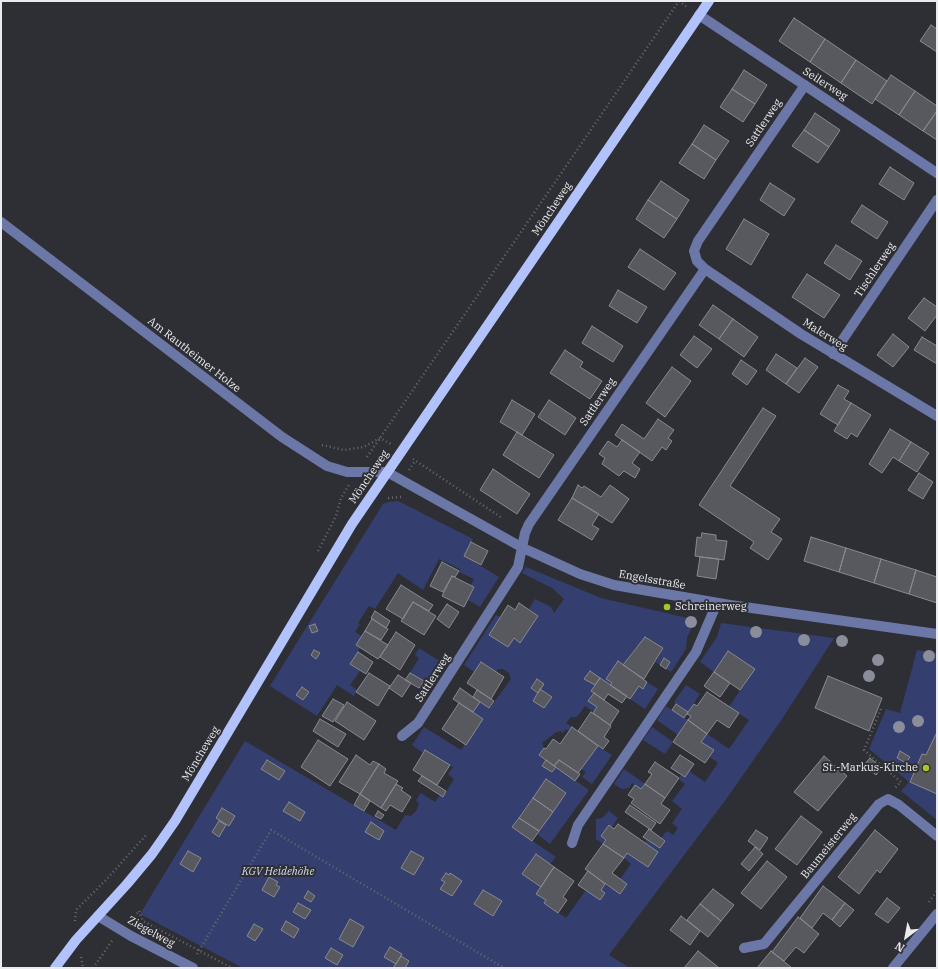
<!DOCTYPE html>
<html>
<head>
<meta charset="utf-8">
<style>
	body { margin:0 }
	#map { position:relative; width:938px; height:969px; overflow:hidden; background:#2e2f34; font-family:"IBM Plex Serif",serif }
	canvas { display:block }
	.frame { position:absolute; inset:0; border:2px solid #eaebef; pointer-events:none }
	.north { position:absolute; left:886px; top:917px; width:40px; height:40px; -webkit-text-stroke:3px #2e2f34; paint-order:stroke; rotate:212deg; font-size:11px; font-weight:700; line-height:16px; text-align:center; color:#eaebef }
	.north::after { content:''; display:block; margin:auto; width:14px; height:18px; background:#eaebef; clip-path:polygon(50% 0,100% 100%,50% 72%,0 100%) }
</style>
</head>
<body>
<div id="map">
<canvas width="938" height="969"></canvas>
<div class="frame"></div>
<div class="north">N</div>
</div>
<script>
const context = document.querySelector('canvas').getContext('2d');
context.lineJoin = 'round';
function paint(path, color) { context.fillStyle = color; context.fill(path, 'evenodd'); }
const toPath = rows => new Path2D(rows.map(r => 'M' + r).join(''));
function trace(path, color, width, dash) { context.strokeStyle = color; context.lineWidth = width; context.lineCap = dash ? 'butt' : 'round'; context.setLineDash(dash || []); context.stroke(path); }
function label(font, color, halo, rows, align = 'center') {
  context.font = font + ' "IBM Plex Serif",serif'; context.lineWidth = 4; context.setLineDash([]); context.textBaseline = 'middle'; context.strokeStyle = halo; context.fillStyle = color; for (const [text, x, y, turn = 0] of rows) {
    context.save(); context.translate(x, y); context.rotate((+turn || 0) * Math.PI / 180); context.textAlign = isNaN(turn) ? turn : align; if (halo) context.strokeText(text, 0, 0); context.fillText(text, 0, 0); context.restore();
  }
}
const green = toPath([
	[398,501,473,539,464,556,499,577,480,607,468,600,474,587,471,585,474,579,459,572,460,569,439,559,423,590,398,573,375,609,369,606,358,623,360,624,355,632,362,636,356,645,360,648,350,664,360,671,350,685,357,690,354,696,337,685,317,716,270,686,383,504,389,502],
	[526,567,601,598,696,620,687,637,686,649,671,672,666,669,670,662,664,659,660,665,656,662,663,648,646,637,639,647,637,646,623,665,618,662,606,679,612,683,610,685,589,671,585,679,595,685,591,691,594,693,589,701,597,707,594,712,585,706,577,717,571,717,566,723,572,727,569,731,566,729,563,733,560,731,555,733,542,743,544,748,539,755,546,760,542,766,552,772,556,767,589,790,550,844,537,834,566,793,546,779,512,827,556,857,550,864,536,854,522,874,541,887,536,894,546,900,544,903,566,918,586,890,600,900,605,894,601,890,605,884,620,894,627,884,620,879,631,864,624,858,627,853,648,867,645,843,646,840,661,848,665,841,661,838,667,831,673,835,678,828,672,823,682,809,672,801,685,784,679,779,681,775,685,777,689,771,705,782,718,763,710,757,714,750,701,742,707,734,729,749,749,720,729,707,754,669,728,651,714,672,700,662,717,637,721,623,834,638,782,719,727,798,609,955,630,968,243,968,140,914,245,741,396,830,405,815,411,816,416,811,419,804,416,800,421,793,435,802,440,795,443,797,454,779,448,774,453,767,425,750,423,753,412,745,424,727,461,750,483,719,473,712,480,702,490,708,511,679,509,673,503,669,498,669,496,672,481,662,474,672,464,665,496,615,500,617,489,635,508,647,514,638,520,642,538,616,529,609,535,599,551,607,554,613,564,599,552,588,522,573],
	[537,679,540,689,552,697,544,708,533,701,538,693,531,688],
	[419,648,444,664,426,693,419,688,423,681,410,673,419,658,415,655],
	[917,650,937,653,937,820,901,791,909,782,869,749,886,709,900,713],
	[647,682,658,689,645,709,630,699,639,686,643,688],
	[686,685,700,694,688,712,674,702],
	[666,706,688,720,678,735,657,720],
	[652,727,673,742,665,754,643,740],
	[598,746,612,755,592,784,582,777,586,772,581,769],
	[624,769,645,784,641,789,632,783,629,788,622,789,614,784],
	[609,811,618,818,612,827,609,825,601,836,606,840,603,844,596,839,596,819,602,818]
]);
const building = toPath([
	[794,18,825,39,810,62,779,41,794,18],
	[931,25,937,29,937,52,920,41,931,25],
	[825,39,856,60,841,83,810,62,825,39],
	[856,60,887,81,872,104,841,83,856,60],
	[744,70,767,85,755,104,732,89,744,70],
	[891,75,915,91,899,115,875,99,891,75],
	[732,89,755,104,743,122,720,107,732,89],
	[915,91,937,106,937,111,923,131,899,115,915,91],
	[937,111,937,140,923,131,937,111],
	[815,113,840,130,829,147,804,130,815,113],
	[704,125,729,141,716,160,692,144,704,125],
	[804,130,829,147,818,163,792,146,804,130],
	[692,144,716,160,704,179,679,163,692,144],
	[890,167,914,183,904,200,879,184,890,167],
	[661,181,689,200,677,219,648,200,661,181],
	[770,183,795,199,784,216,760,200,770,183],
	[648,200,677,219,664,238,636,219,648,200],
	[862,205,888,222,877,239,851,222,862,205],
	[744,219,769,234,751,265,726,249,744,219],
	[836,245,862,261,850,280,824,263,836,245],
	[640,249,676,273,664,290,628,267,640,249],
	[807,274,840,295,824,318,792,297,807,274],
	[618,290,647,307,637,323,609,306,618,290],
	[924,298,937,307,937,315,925,331,908,318,924,298],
	[713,305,733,319,719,339,699,325,713,305],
	[733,319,758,337,744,357,719,339,733,319],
	[592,326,623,346,613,362,582,343,592,326],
	[893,334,909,347,893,367,877,355,893,334],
	[694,336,712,349,697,368,680,355,694,336],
	[922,337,937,346,937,364,914,350,922,337],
	[565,350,583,362,580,367,602,381,590,399,550,373,565,350],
	[776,354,797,368,786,384,766,370,776,354],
	[805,358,818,367,799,393,786,384,805,358],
	[741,360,757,371,747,385,732,374,741,360],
	[672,367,691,381,665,417,646,403,672,367],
	[838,385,849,391,844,399,851,403,838,425,820,414,838,385],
	[512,400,535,414,522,435,500,422,512,400],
	[549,400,576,418,565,435,538,417,549,400],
	[851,403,871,415,857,437,851,433,847,439,834,431,851,403],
	[763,408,776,416,730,486,780,519,771,532,782,539,768,560,750,548,754,542,699,505,763,408],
	[658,419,674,430,668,438,672,441,666,450,662,447,652,461,615,435,622,424,644,439,658,419],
	[890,429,911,442,899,461,893,457,882,473,869,464,890,429],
	[517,432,554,455,539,478,503,455,517,432],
	[622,440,640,452,632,463,640,469,635,478,624,471,619,476,602,464,605,458,599,454,608,441,617,447,622,440],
	[911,442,929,453,917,472,899,461,911,442],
	[493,469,530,494,517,514,480,490,493,469],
	[919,473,933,482,923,499,908,490,919,473],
	[578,485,582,488,584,486,601,497,610,485,629,499,612,523,572,498,578,485],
	[572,498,599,514,592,525,599,529,592,540,558,520,572,498],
	[702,533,716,535,716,540,727,541,724,560,695,556,697,537,701,538,702,533],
	[811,537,846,548,839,572,804,561,811,537],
	[471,542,488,551,481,565,464,556,471,542],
	[846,548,881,559,874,583,839,572,846,548],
	[700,557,719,559,716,579,697,576,700,557],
	[881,559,916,570,909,594,874,583,881,559],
	[442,562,459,571,455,577,452,576,443,592,430,586,442,562],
	[916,570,937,577,937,603,909,594,916,570],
	[452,576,474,587,464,607,442,596,452,576],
	[401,585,433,605,429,611,413,602,403,619,386,609,401,585],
	[413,602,436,616,424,635,401,621,413,602],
	[519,603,538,616,520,643,514,638,508,647,489,635,508,605,515,610,519,603],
	[447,604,459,612,449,628,437,619,447,604],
	[375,611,390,621,386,628,371,618,375,611],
	[372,619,388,629,381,640,365,631,372,619],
	[315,624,318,631,312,633,309,626,315,624],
	[365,631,388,645,378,659,356,645,365,631],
	[396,632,415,645,400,670,380,657,396,632],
	[645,637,663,648,644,679,623,665,645,637],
	[314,650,320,653,316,659,311,655,314,650],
	[728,651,755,669,740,690,714,672,728,651],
	[358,652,373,662,366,674,350,664,358,652],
	[664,658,670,662,666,669,660,665,664,658],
	[618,661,647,682,643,689,639,686,630,699,610,685,612,683,606,679,618,661],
	[481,662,504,677,491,699,467,683,481,662],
	[590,671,600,678,595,685,584,679,590,671],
	[714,672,730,683,720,697,704,686,714,672],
	[369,673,390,686,378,706,356,692,369,673],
	[410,673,424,681,419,688,405,680,410,673],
	[398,675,411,683,402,697,389,688,398,675],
	[828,676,882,698,869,731,815,708,828,676],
	[600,678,627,696,622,703,608,694,604,700,591,691,600,678],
	[537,679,544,684,538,693,531,688,537,679],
	[302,687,309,692,303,700,296,695,302,687],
	[460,688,480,702,473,712,453,699,460,688],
	[540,689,552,697,544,708,533,701,540,689],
	[477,690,494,701,489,708,473,697,477,690],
	[707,692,739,713,729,728,717,720,707,734,688,720,691,716,687,714,688,712,694,704,697,706,707,692],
	[594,693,619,711,610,725,593,713,597,707,588,701,594,693],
	[333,699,344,705,333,722,322,716,333,699],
	[347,702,376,721,364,740,335,721,347,702],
	[459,703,483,719,466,745,442,729,459,703],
	[676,704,688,712,684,718,672,710,676,704],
	[591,712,611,726,604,737,609,741,603,749,578,731,591,712],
	[320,719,346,734,338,747,313,731,320,719],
	[688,720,707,734,701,742,714,750,705,763,673,742,688,720],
	[572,727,598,746,578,773,559,760,554,766,539,755,544,748,546,749,553,739,560,744,572,727],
	[937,732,937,794,910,782,922,754,926,755,937,732],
	[318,740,348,759,330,786,301,767,318,740],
	[425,750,450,765,437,785,413,770,425,750],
	[900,751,910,757,906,763,897,758,900,751],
	[356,755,370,765,373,761,379,764,360,794,339,782,356,755],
	[680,755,694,764,685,777,671,768,680,755],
	[824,756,847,776,818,811,794,792,824,756],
	[870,758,882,768,876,775,864,765,870,758],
	[267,760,285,771,279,780,261,769,267,760],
	[546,760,556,767,552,772,542,766,546,760],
	[559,760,580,774,575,781,554,766,559,760],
	[655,762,679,778,665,798,645,784,652,774,648,772,655,762],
	[379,764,386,769,384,773,398,781,381,808,360,794,379,764],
	[422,776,446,791,443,797,418,781,422,776],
	[546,779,566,793,553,812,533,798,546,779],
	[396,784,403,788,401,790,411,797,402,812,390,805,386,811,381,808,396,784],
	[645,784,665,798,661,804,670,810,660,824,631,803,634,799,628,795,635,785,641,789,645,784],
	[360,794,370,801,364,811,354,805,360,794],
	[533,798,553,812,539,831,519,818,533,798],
	[289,802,305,812,300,821,283,811,289,802],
	[630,805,656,823,651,830,625,812,630,805],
	[222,808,235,816,229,826,216,818,222,808],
	[378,811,384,815,381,819,375,816,378,811],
	[801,816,822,832,797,865,775,849,801,816],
	[519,818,539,831,532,841,512,827,519,818],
	[219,821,226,825,219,837,212,832,219,821],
	[371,822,384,831,379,840,365,832,371,822],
	[618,824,658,852,648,867,627,853,624,858,603,844,606,840,601,836,609,825,614,829,618,824],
	[649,829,665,841,660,848,643,837,649,829],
	[756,830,768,838,760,850,748,841,756,830],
	[875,830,898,849,880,873,877,870,859,894,838,877,875,830],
	[603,844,624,858,612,873,627,884,620,894,585,869,603,844],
	[755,847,763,854,749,871,741,864,755,847],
	[188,851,201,858,193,872,180,864,188,851],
	[411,851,424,858,414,875,401,868,411,851],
	[536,854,554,867,541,887,522,874,536,854],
	[767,861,787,877,761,909,741,893,767,861],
	[554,867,574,881,563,897,567,900,558,913,544,903,546,900,536,894,554,867],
	[588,871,605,884,601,890,605,893,600,900,578,885,588,871],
	[446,873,449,875,450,873,462,881,452,896,440,889,445,882,441,880,446,873],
	[269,877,278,882,276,885,280,887,274,897,262,890,269,877],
	[823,886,845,903,832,920,823,913,812,928,800,918,823,886],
	[713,889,734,905,721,921,700,904,713,889],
	[483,890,502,901,493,916,474,904,483,890],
	[308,891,315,896,311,902,304,898,308,891],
	[887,898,900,908,888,923,875,914,887,898],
	[298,903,311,910,305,919,293,912,298,903],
	[845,903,854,910,840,927,832,920,845,903],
	[700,904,721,921,708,937,687,920,700,904],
	[681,916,700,931,690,945,670,930,681,916],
	[798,917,819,934,804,953,796,947,784,961,772,952,798,917],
	[350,919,364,927,353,947,339,939,350,919],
	[286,921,299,929,294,938,281,930,286,921],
	[254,924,263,929,255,941,247,936,254,924],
	[390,947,402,954,396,964,384,957,390,947],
	[331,948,343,955,337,965,325,958,331,948],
	[698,951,718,967,717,968,684,968,698,951],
	[771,951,792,968,757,968,771,951],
	[401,956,409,961,405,968,393,968,401,956]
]);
const path = toPath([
	[679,1,688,8],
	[322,445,344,450,364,447,380,438,391,444],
	[367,457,679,1],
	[413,459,502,518],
	[409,470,415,461],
	[388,498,401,497],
	[318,551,336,516,341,498,349,485],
	[881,709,864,750,901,782,895,788],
	[929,902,937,891],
	[139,911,143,921,232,968],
	[132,920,139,911],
	[75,921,76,910,106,880,147,834],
	[197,954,271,830,504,968],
	[81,957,83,968],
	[93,968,112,941]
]);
const minor = toPath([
	[699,15,937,173],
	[1,222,282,437,327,466,347,472,387,472,523,548,580,574,614,585,730,605,937,634],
	[705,269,801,334,937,416],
	[833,354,937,200],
	[402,736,418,723,518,567,525,533,529,524,705,269,697,261,694,251,698,241,805,85],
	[572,843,578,825,696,652,717,603],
	[98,916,131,936,193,968],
	[744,948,764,944,879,804,888,799,899,805,937,836],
	[893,968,937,914]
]);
const major = toPath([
	[55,968,76,940,127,884,152,854,175,821,352,524,709,1]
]);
const trees = [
	[691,622],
	[756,632],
	[804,640],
	[842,641],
	[929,656],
	[878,660],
	[869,676],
	[918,721],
	[899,727]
];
const markers = [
	[667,607,4,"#a3c926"],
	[926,768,4,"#a3c926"]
];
const streetNames = [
	["Seilerweg",825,84,33],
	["Sattlerweg",764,123,-56],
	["Möncheweg",552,209,-56],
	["Tischlerweg",875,270,-56],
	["Malerweg",825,335,32],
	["Am Rautheimer Holze",194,355,38],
	["Sattlerweg",598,402,-56],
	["Möncheweg",369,477,-56],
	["Engelsstraße",652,580,10],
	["Sattlerweg",433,678,-57],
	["Möncheweg",201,754,-59],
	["Baumeisterweg",829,846,-51],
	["Ziegelweg",151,932,29]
];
const poiNames = [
	["Schreinerweg",675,607],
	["St.-Markus-Kirche",918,768,"right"]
];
const parkNames = [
	["KGV Heidehöhe",278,872]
];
paint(green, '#343f70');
paint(building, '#57595e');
trace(building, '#888a90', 1);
trace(path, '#68696e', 2.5, [1, 3]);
trace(minor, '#6b77a6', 10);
trace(major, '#b2c2fc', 10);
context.fillStyle = '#8a8d9a';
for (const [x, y] of trees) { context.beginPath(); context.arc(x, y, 6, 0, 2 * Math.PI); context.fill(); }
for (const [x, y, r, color] of markers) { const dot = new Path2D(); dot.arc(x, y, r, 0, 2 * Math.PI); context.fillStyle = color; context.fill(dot); trace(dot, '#2e2f34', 1.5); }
label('11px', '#eaebef', '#2e2f34', streetNames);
label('11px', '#eaebef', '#2e2f34', poiNames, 'left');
label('italic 11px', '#d5daed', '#2e2f34', parkNames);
</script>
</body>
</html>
